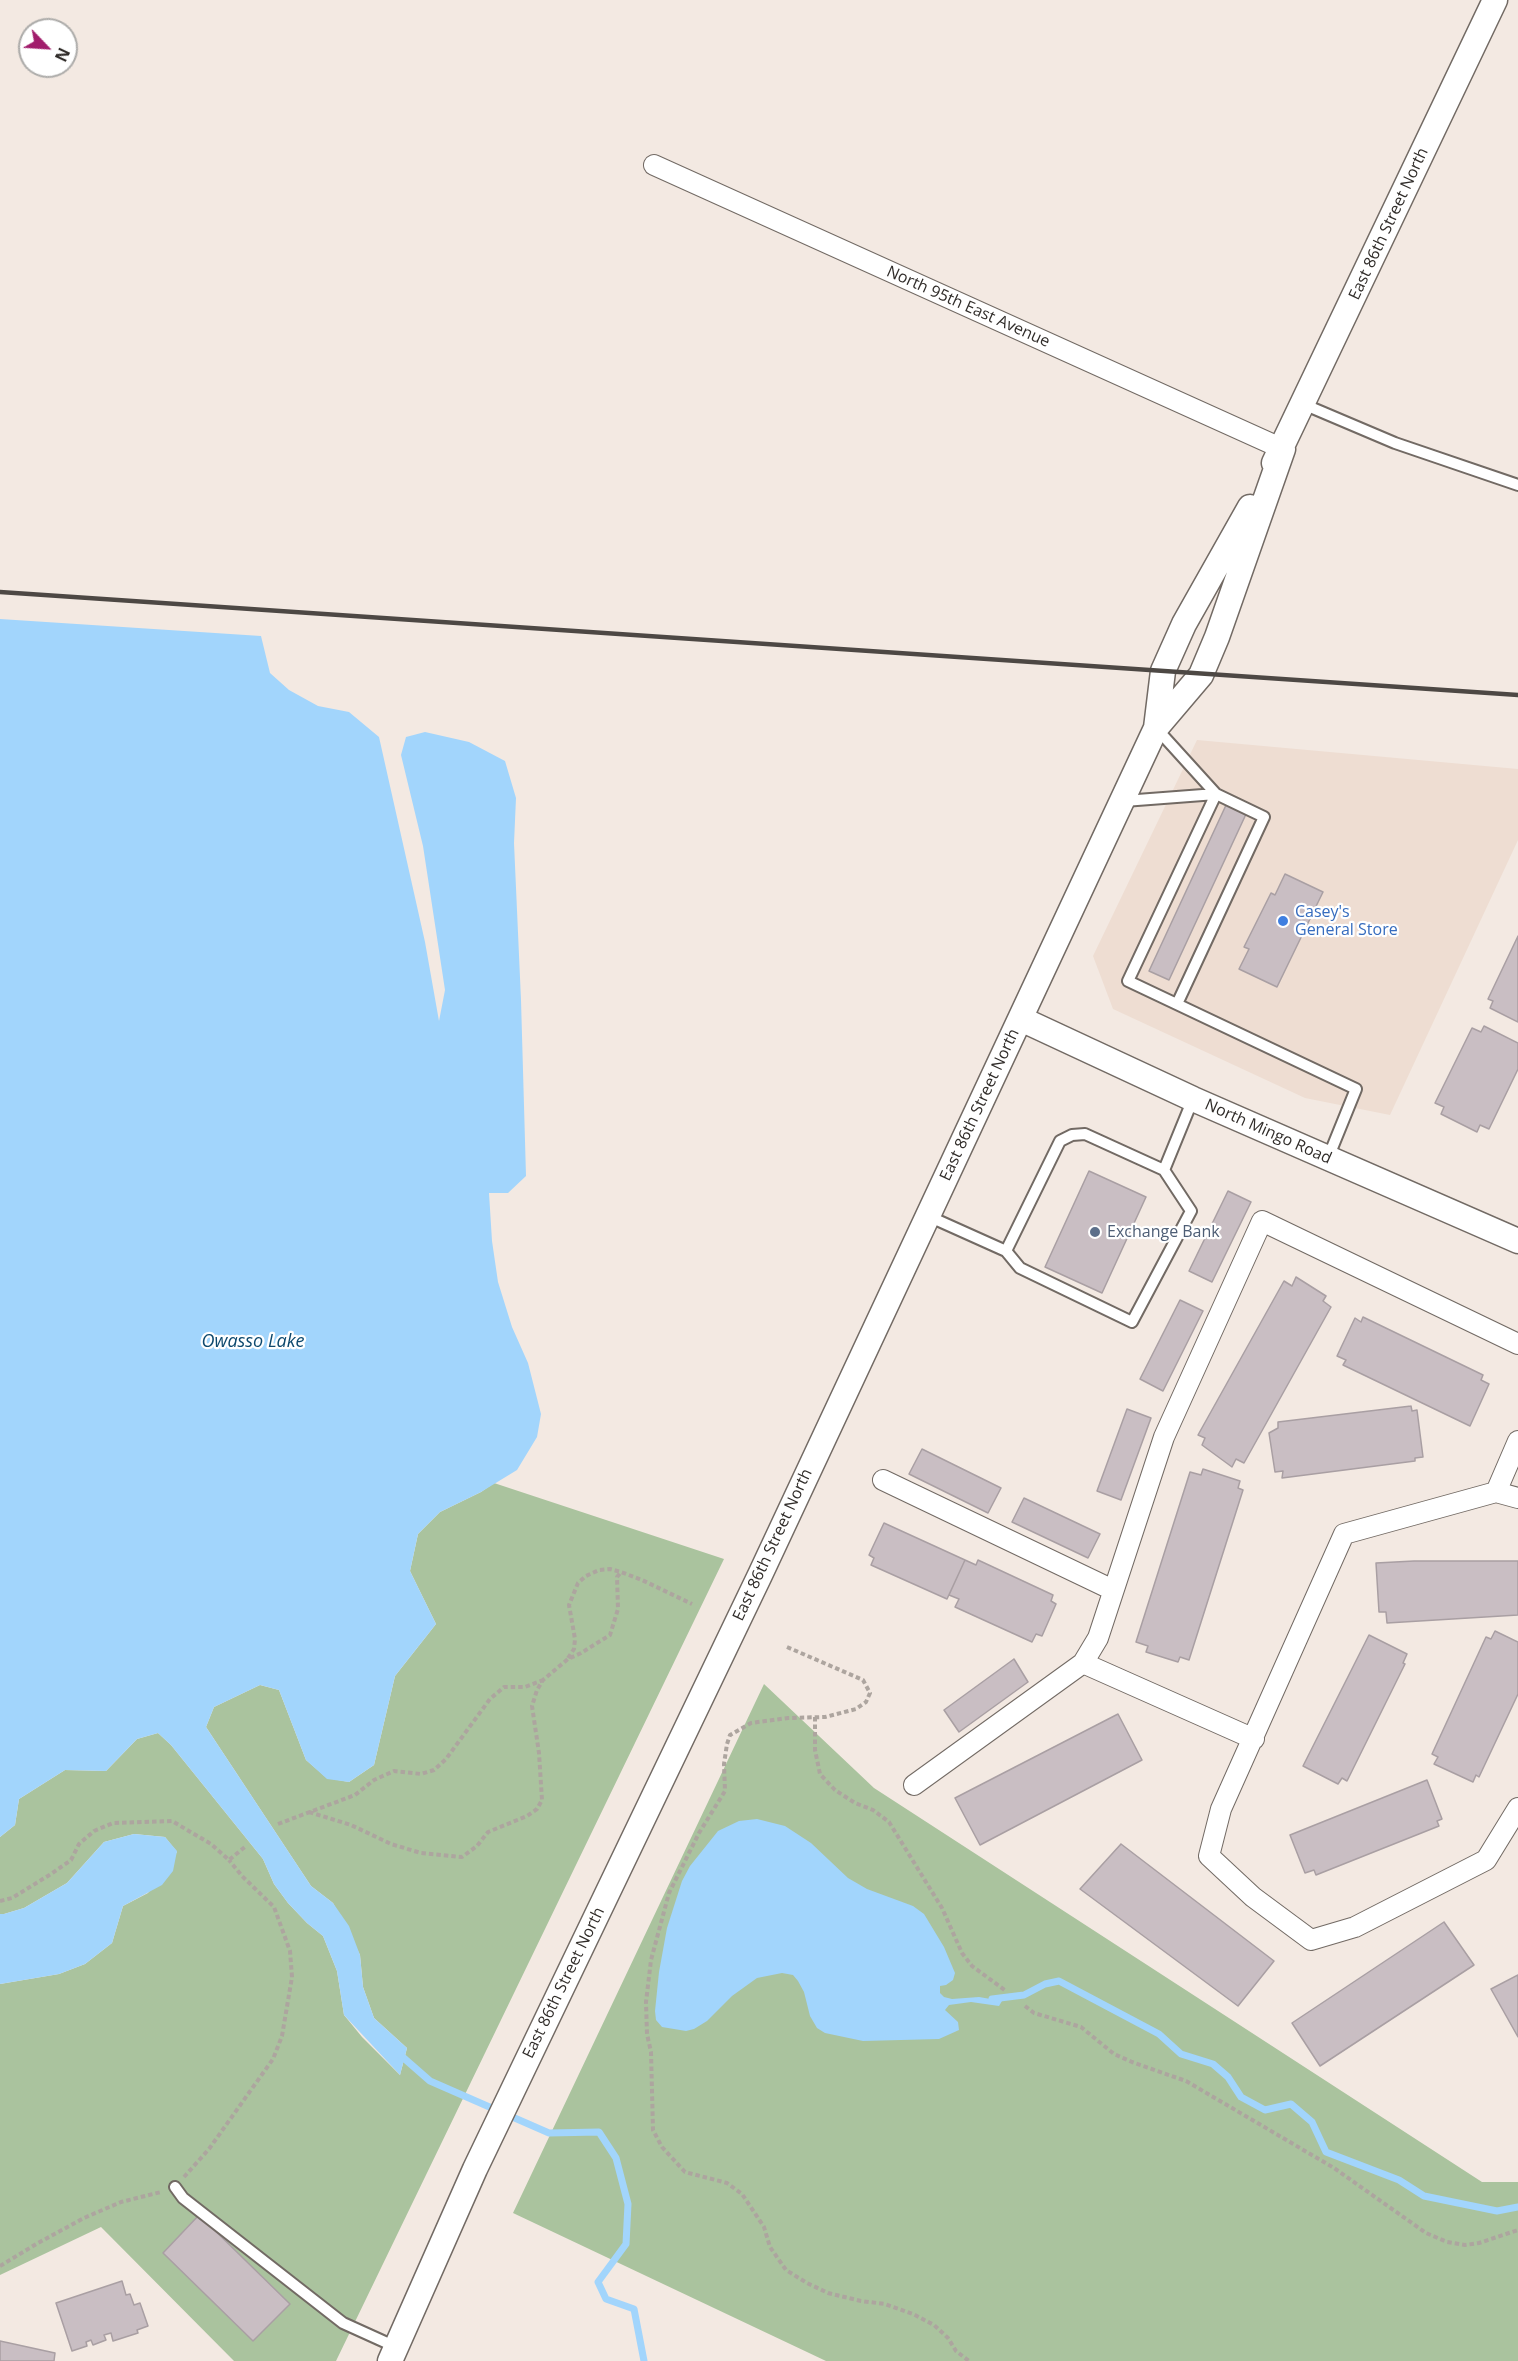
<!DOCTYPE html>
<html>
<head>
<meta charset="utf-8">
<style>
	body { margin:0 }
	#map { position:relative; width:1518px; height:2361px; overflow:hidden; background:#f3e9e2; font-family:"Open Sans",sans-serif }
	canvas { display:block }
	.north { position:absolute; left:18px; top:18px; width:60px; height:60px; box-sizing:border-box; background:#fff; border:2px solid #acaba9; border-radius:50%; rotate:115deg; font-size:16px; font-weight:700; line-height:24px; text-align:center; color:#302c29 }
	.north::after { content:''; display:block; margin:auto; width:21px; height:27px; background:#a11d6c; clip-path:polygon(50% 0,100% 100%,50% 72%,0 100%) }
</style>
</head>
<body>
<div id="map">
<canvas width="1518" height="2361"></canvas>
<div class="north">N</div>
</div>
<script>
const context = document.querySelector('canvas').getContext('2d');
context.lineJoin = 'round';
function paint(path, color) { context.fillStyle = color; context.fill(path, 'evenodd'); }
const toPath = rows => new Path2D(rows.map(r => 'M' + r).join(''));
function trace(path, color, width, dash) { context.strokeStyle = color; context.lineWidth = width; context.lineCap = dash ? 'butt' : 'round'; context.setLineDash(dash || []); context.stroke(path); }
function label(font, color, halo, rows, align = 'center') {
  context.font = font + ' "Open Sans",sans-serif'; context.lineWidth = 4.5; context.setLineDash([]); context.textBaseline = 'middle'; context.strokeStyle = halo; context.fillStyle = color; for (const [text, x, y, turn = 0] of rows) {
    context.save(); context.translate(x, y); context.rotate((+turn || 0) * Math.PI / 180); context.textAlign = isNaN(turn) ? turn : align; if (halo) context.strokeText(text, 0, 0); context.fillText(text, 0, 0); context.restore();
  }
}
const built = toPath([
	[1197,740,1518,769,1518,840,1390,1115,1305,1098,1113,1009,1093,956]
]);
const green = toPath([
	[494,1483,724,1559,336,2361,234,2361,101,2227,0,2275,0,1984,59,1974,85,1964,112,1943,123,1906,148,1893,177,1852,165,1837,134,1834,104,1842,67,1883,24,1908,4,1914,0,1914,0,1837,15,1825,19,1799,65,1770,106,1771,137,1739,158,1733,171,1745,263,1859,274,1884,288,1903,307,1923,323,1936,337,1971,344,2015,362,2037,400,2075,407,2048,374,2018,363,1987,360,1955,333,1903,311,1886,206,1727,214,1707,260,1685,279,1690,306,1760,327,1778,349,1782,374,1765,395,1676,436,1624,410,1571,418,1534,440,1512,481,1492],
	[764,1684,874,1788,1482,2182,1518,2182,1518,2361,826,2361,513,2213]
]);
const water = toPath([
	[0,619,261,636,270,673,289,690,318,706,349,712,379,737,425,942,439,1021,445,990,423,846,401,755,406,737,425,732,469,742,505,761,516,798,514,843,521,1000,526,1176,508,1193,489,1193,492,1241,498,1282,512,1327,528,1363,541,1414,537,1437,517,1470,481,1492,440,1512,418,1534,410,1571,436,1624,395,1676,374,1765,349,1782,327,1779,306,1760,279,1690,260,1685,214,1707,206,1727,311,1886,333,1903,349,1926,360,1955,363,1987,374,2018,407,2048,400,2075,344,2015,337,1971,323,1936,307,1923,288,1903,274,1884,263,1859,171,1745,158,1733,137,1739,106,1771,65,1770,19,1799,15,1825,0,1837],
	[757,1819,785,1826,811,1843,848,1878,867,1889,913,1906,924,1914,944,1947,955,1973,953,1980,946,1985,940,1986,940,1993,944,1997,952,1999,979,1997,1002,2001,999,2006,971,2002,949,2005,945,2010,958,2022,959,2030,939,2039,863,2041,825,2033,817,2028,810,2016,804,1992,798,1981,793,1975,782,1973,757,1978,732,1996,707,2021,694,2029,686,2031,662,2027,656,2020,655,2011,659,1972,667,1928,682,1881,690,1866,718,1831,739,1821],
	[134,1834,165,1837,177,1851,173,1871,162,1885,123,1906,112,1943,85,1964,59,1974,0,1984,0,1914,4,1914,24,1908,67,1883,104,1842]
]);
const stream = toPath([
	[992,1999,1024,1995,1045,1984,1059,1981,1159,2034,1181,2054,1213,2064,1228,2077,1241,2097,1265,2110,1291,2104,1312,2122,1326,2152,1399,2180,1424,2196,1497,2211,1518,2207],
	[398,2053,430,2081,549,2133,599,2132,616,2158,628,2204,626,2244,598,2282,606,2299,634,2309,644,2361]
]);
const building = toPath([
	[1227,803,1247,812,1169,980,1149,971,1227,803],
	[1285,874,1323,892,1277,987,1239,969,1249,949,1244,947,1271,893,1275,895,1285,874],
	[1518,936,1518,1022,1490,1008,1493,1001,1488,999,1518,936],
	[1484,1026,1518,1043,1518,1069,1489,1129,1480,1125,1477,1132,1441,1114,1444,1107,1435,1103,1472,1028,1481,1032,1484,1026],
	[1089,1171,1146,1197,1102,1293,1045,1267,1089,1171],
	[1228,1191,1251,1202,1212,1282,1189,1271,1228,1191],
	[1296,1277,1326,1296,1323,1301,1331,1307,1244,1463,1236,1459,1232,1467,1202,1445,1205,1438,1198,1435,1284,1281,1292,1286,1296,1277],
	[1180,1300,1203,1311,1163,1391,1140,1379,1180,1300],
	[1363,1317,1483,1375,1481,1380,1489,1384,1470,1426,1343,1365,1346,1360,1337,1356,1355,1318,1361,1322,1363,1317],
	[1411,1406,1412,1411,1417,1410,1423,1457,1415,1458,1415,1461,1282,1478,1283,1471,1275,1472,1269,1433,1278,1428,1278,1422,1411,1406],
	[1127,1409,1151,1418,1121,1500,1097,1491,1127,1409],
	[922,1449,1001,1488,988,1513,909,1474,922,1449],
	[1203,1469,1240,1481,1238,1488,1243,1490,1189,1660,1180,1657,1178,1662,1146,1652,1148,1646,1136,1642,1190,1472,1201,1475,1203,1469],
	[1024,1498,1100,1534,1088,1558,1012,1522,1024,1498],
	[884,1523,965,1560,947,1599,871,1565,874,1558,869,1555,884,1523],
	[965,1560,976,1565,978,1560,1053,1595,1051,1601,1056,1604,1042,1636,1036,1634,1032,1642,955,1607,959,1599,949,1595,965,1560],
	[1414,1561,1518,1561,1518,1615,1387,1623,1386,1612,1379,1612,1376,1563,1414,1561],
	[1495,1631,1518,1642,1518,1694,1479,1777,1476,1775,1473,1782,1434,1764,1438,1757,1432,1754,1486,1637,1491,1639,1495,1631],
	[1369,1635,1407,1654,1403,1663,1405,1664,1347,1781,1342,1778,1338,1784,1303,1766,1369,1635],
	[1014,1659,1028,1682,959,1732,944,1710,1014,1659],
	[1118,1714,1142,1760,980,1845,955,1798,1118,1714],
	[1427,1780,1442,1819,1437,1821,1439,1826,1316,1875,1314,1870,1305,1873,1290,1835,1427,1780],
	[1121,1844,1274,1961,1238,2006,1080,1889,1121,1844],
	[1444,1922,1474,1965,1320,2066,1292,2023,1444,1922],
	[1518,1975,1518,2037,1491,1989,1518,1975],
	[199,2215,290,2304,253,2341,163,2253,199,2215],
	[122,2281,126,2295,130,2294,134,2305,140,2303,148,2326,137,2330,138,2333,113,2341,111,2333,104,2335,106,2340,93,2345,91,2340,86,2342,87,2346,72,2351,56,2303,122,2281],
	[0,2341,55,2353,54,2361,0,2361,0,2341]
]);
const path = toPath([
	[787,1647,863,1680,870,1693,866,1702,856,1709,825,1717,788,1718,751,1723,730,1735,727,1744,724,1764,725,1791,699,1833,669,1893,651,1960,646,2002,647,2034,651,2052,653,2130,662,2147,685,2172,727,2183,742,2194,764,2227,770,2247,786,2270,807,2283,828,2293,861,2301,885,2304,913,2314,934,2325,948,2338,956,2351,969,2361],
	[568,1658,574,1649,575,1639,569,1605,578,1583,586,1576,599,1570,610,1569,621,1572],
	[815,1717,815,1750,820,1774,835,1790,855,1803,873,1810,889,1822,942,1908,962,1953,972,1966,1006,1991],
	[309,1812,351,1825,391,1844,421,1853,462,1857,477,1846,488,1832,527,1816,537,1809,542,1800,539,1753,532,1706,537,1690,543,1680,568,1659,581,1653,610,1635,618,1609,617,1577,621,1572,642,1580,692,1604],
	[278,1824,355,1795,374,1780,394,1771,421,1774,434,1770,446,1759,490,1699,504,1687,525,1687,543,1680],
	[0,1901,12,1898,51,1874,71,1860,79,1844,94,1831,113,1823,172,1821,211,1844,229,1860,246,1846],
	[1025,2006,1034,2013,1081,2027,1114,2054,1132,2062,1186,2081,1334,2168,1426,2233,1447,2242,1465,2245,1479,2243,1518,2230],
	[184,2177,209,2149,273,2059,282,2036,292,1977,290,1951,274,1907,242,1876,229,1860],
	[0,2266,38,2243,84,2218,121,2202,161,2192]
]);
const service = toPath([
	[1303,404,1395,443,1518,485],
	[1157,729,1216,794,1264,817,1177,1004],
	[1216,794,1128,981,1356,1089,1328,1158],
	[1124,801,1216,794],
	[1085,1134,1164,1170,1191,1211,1132,1322,1020,1268,1006,1251,1060,1141,1072,1135,1085,1134],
	[1164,1170,1193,1099],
	[928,1216,1006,1251],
	[175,2187,183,2198,343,2323,396,2347]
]);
const minor = toPath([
	[654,165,1283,449],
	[883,1480,1113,1590],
	[1496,1492,1518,1441],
	[1518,1498,1496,1492,1344,1534,1221,1809,1209,1856,1253,1897,1311,1940,1355,1927,1486,1860,1518,1808],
	[1083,1663,1254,1739],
	[914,1785,1083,1663,1098,1638,1164,1437,1262,1221,1518,1344]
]);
const tertiary = toPath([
	[1274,463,1495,0],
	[1156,728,1163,671,1184,624,1250,507],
	[1021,1019,1193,1099,1518,1241],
	[390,2361,475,2169,760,1575,1156,728,1201,675,1217,637,1283,449]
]);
const rail = toPath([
	[0,592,1518,695]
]);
const markers = [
	[1283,921,6,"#3f7fe0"],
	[1095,1232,6,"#5c6f8a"]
];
const streetNames = [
	["East 86th Street North",1389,224,-65],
	["North 95th East Avenue",968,307,24],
	["East 86th Street North",980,1105,-65],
	["North Mingo Road",1268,1132,24],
	["East 86th Street North",773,1545,-65],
	["East 86th Street North",564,1983,-64]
];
const shopNames = [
	["Casey's",1295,912],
	["General Store",1295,930]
];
const serviceNames = [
	["Exchange Bank",1107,1232]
];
const waterNames = [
	["Owasso Lake",253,1342]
];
paint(built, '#eeddd2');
paint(green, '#aac39e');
paint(water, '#a2d5fc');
trace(stream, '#a2d5fc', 7);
paint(building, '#c9bec3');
trace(building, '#a99fa3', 1.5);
trace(service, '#726a64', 14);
trace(minor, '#726a64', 22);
trace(tertiary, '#726a64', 27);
trace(path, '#ada59f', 4, [4.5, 3]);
trace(service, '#fff', 10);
trace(minor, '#fff', 20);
trace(tertiary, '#fff', 24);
trace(rail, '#4d4844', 4.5);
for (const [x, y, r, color] of markers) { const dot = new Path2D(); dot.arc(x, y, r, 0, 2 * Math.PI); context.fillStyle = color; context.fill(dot); trace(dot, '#fff', 2); }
label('16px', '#302c29', '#fff', streetNames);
label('16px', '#366cbe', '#fff', shopNames, 'left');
label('16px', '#4e5e75', '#fff', serviceNames, 'left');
label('italic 18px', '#0d496e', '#fff', waterNames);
</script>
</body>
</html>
